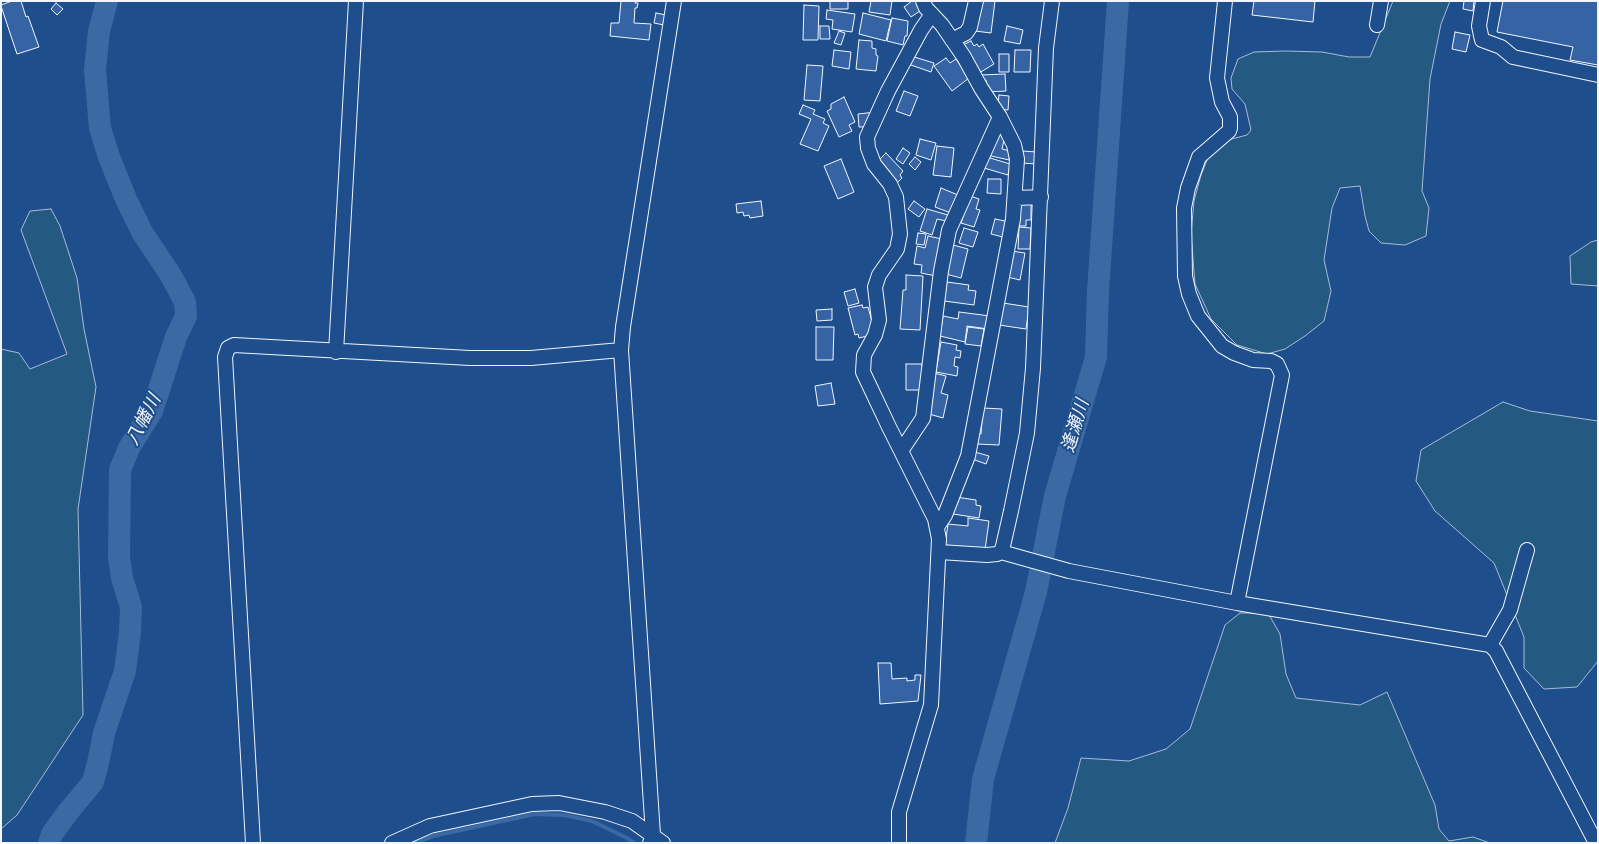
<!DOCTYPE html>
<html>
<head>
<meta charset="utf-8">
<style>
	body { margin:0 }
	#map { position:relative; width:1599px; height:844px; overflow:hidden; background:#1f4e8c; font-family:"Space Grotesk",sans-serif }
	canvas { display:block }
	.frame { position:absolute; inset:0; border:2px solid #f2f6ff; pointer-events:none }
</style>
</head>
<body>
<div id="map">
<canvas width="1599" height="844"></canvas>
<div class="frame"></div>
</div>
<script>
const context = document.querySelector('canvas').getContext('2d');
context.lineJoin = 'round';
function paint(path, color) { context.fillStyle = color; context.fill(path, 'evenodd'); }
const toPath = rows => new Path2D(rows.map(r => 'M' + r).join(''));
function trace(path, color, width, dash) { context.strokeStyle = color; context.lineWidth = width; context.lineCap = dash ? 'butt' : 'round'; context.setLineDash(dash || []); context.stroke(path); }
function label(font, color, halo, rows, align = 'center') {
  context.font = font + ' "Space Grotesk","Noto Sans JP",sans-serif'; context.lineWidth = 4; context.setLineDash([]); context.textBaseline = 'middle'; context.strokeStyle = halo; context.fillStyle = color; for (const [text, x, y, turn = 0] of rows) {
    context.save(); context.translate(x, y); context.rotate((+turn || 0) * Math.PI / 180); context.textAlign = isNaN(turn) ? turn : align; if (halo) context.strokeText(text, 0, 0); context.fillText(text, 0, 0); context.restore();
  }
}
const green = toPath([
	[1393,1,1450,1,1441,24,1430,79,1422,191,1429,208,1426,236,1405,245,1381,243,1369,231,1365,216,1360,186,1340,188,1332,208,1324,260,1331,291,1324,321,1305,336,1285,349,1267,354,1237,345,1211,319,1195,284,1191,234,1194,201,1201,175,1210,153,1224,141,1247,135,1251,130,1245,104,1232,89,1231,78,1238,59,1254,52,1285,51,1322,52,1349,57,1370,57,1393,1],
	[51,209,60,226,77,278,84,329,96,387,78,509,83,715,17,815,1,829,1,349,19,353,30,369,67,354,21,230,30,211,51,209],
	[1598,240,1598,286,1571,284,1570,256,1591,242,1598,240],
	[1503,402,1530,411,1598,421,1598,661,1577,687,1544,689,1524,668,1524,637,1494,563,1435,511,1416,481,1421,450,1503,402],
	[1240,613,1268,613,1280,634,1286,674,1296,698,1360,705,1387,692,1435,805,1439,829,1449,841,1473,837,1490,843,1055,843,1068,808,1081,758,1129,761,1166,749,1190,729,1225,625,1240,613]
]);
const stream = toPath([
	[414,843,433,836,535,814,564,815,592,821,627,838,634,843]
]);
const river = toPath([
	[49,843,52,834,68,812,93,782,98,763,104,733,125,671,130,632,131,607,122,578,119,557,120,470,129,448,152,411,176,337,186,316,185,302,170,274,142,232,126,199,109,157,100,128,95,70,99,31,107,1],
	[976,843,983,779,1036,592,1055,496,1096,357,1098,291,1118,1]
]);
const building = toPath([
	[12,1,21,1,26,17,28,16,39,47,17,54,1,6,1,5,12,1],
	[621,1,636,1,635,3,638,3,637,8,635,8,634,23,651,24,649,40,610,36,611,23,619,23,621,1],
	[830,1,848,1,848,9,830,9,830,1],
	[871,1,892,1,890,15,869,12,871,1],
	[912,1,918,1,923,9,911,17,904,7,912,1],
	[979,1,995,1,991,33,975,31,979,1],
	[1254,1,1315,1,1313,22,1252,15,1254,1],
	[1464,1,1474,1,1473,11,1463,9,1464,1],
	[1503,1,1598,1,1598,65,1570,60,1573,47,1497,32,1503,1],
	[56,3,63,9,57,15,51,9,56,3],
	[804,5,819,6,818,40,803,40,804,5],
	[827,10,855,14,852,32,832,29,833,20,826,19,827,10],
	[656,13,666,15,664,25,654,23,656,13],
	[863,13,891,20,886,41,859,34,863,13],
	[892,18,908,21,907,36,905,36,903,45,887,41,892,18],
	[820,26,829,26,830,39,820,39,820,26],
	[1007,26,1023,30,1020,44,1004,41,1007,26],
	[839,31,845,33,841,45,834,43,839,31],
	[1455,32,1470,35,1466,52,1452,49,1455,32],
	[859,40,872,41,872,48,876,49,876,55,878,56,876,71,856,69,859,40],
	[971,41,974,46,977,44,979,47,983,44,994,64,979,73,963,45,971,41],
	[834,50,851,52,849,69,832,66,834,50],
	[1015,50,1031,50,1030,72,1014,72,1015,50],
	[999,54,1009,54,1009,72,999,72,999,54],
	[911,56,934,63,931,72,908,64,911,56],
	[946,58,950,63,956,59,969,78,952,91,934,66,946,58],
	[807,65,823,66,820,101,804,100,807,65],
	[1005,74,1006,91,986,92,986,80,980,81,980,75,1005,74],
	[904,91,918,96,910,116,896,111,904,91],
	[999,95,1009,96,1008,110,997,109,999,95],
	[844,97,855,122,849,125,852,131,839,137,827,111,831,109,831,104,844,97],
	[803,105,815,110,813,114,825,119,823,123,829,126,818,151,800,144,811,119,799,114,803,105],
	[876,112,864,127,859,127,858,114,876,112],
	[994,133,1005,135,1002,149,1010,151,1009,160,987,155,994,133],
	[920,139,936,143,931,160,916,155,920,139],
	[937,146,954,148,951,177,933,175,937,146],
	[903,148,910,153,903,164,896,159,903,148],
	[1022,151,1037,152,1037,164,1021,163,1022,151],
	[886,153,903,171,900,175,902,178,897,183,877,162,886,153],
	[915,157,921,162,915,170,909,164,915,157],
	[987,157,1010,164,1008,175,984,168,987,157],
	[841,159,854,192,838,199,824,166,841,159],
	[988,179,1001,179,1001,194,987,193,988,179],
	[941,188,958,195,951,213,935,207,941,188],
	[970,196,979,199,976,209,980,210,974,227,961,223,970,196],
	[761,201,763,216,750,218,749,215,744,216,743,212,737,213,736,204,761,201],
	[914,201,925,209,919,217,908,209,914,201],
	[1019,201,1031,201,1031,220,1026,220,1026,226,1019,226,1019,201],
	[927,209,948,215,946,221,937,219,932,235,920,231,927,209],
	[995,219,1010,222,1007,238,991,234,995,219],
	[1019,227,1031,228,1030,249,1018,249,1019,227],
	[964,228,978,232,973,247,959,243,964,228],
	[918,233,926,234,924,245,916,244,918,233],
	[928,236,942,239,936,276,921,273,922,265,914,264,917,246,925,248,928,236],
	[953,245,968,249,961,278,946,274,953,245],
	[1012,251,1025,253,1020,280,1007,277,1012,251],
	[906,275,923,276,920,330,900,329,903,290,906,290,906,275],
	[947,282,969,285,968,290,976,291,974,305,944,301,947,282],
	[855,289,859,303,848,306,844,292,855,289],
	[1003,303,1029,307,1026,329,999,325,1003,303],
	[862,305,863,308,868,307,874,329,871,335,859,338,858,334,855,335,848,308,862,305],
	[832,309,832,320,817,321,816,310,832,309],
	[959,312,990,316,988,329,967,326,965,342,940,336,943,316,958,319,959,312],
	[816,327,834,327,833,360,816,360,816,327],
	[968,327,984,329,981,346,965,344,968,327],
	[941,342,957,345,956,350,961,351,960,358,955,357,954,366,958,367,957,376,936,372,941,342],
	[906,364,922,364,922,390,906,390,906,364],
	[934,373,946,376,941,393,948,395,943,418,929,414,933,396,928,395,934,373],
	[831,383,835,404,818,406,815,386,831,383],
	[983,408,1002,409,999,445,977,444,978,433,981,434,983,408],
	[975,452,989,456,986,464,972,459,975,452],
	[956,497,976,500,976,505,981,506,979,518,953,514,956,497],
	[968,518,989,521,985,550,945,545,948,524,968,526,968,518],
	[878,663,891,663,892,679,907,678,907,681,915,680,915,675,921,675,918,701,880,704,878,663]
]);
const minor = toPath([
	[923,1,926,8,942,25,964,57,981,88,1000,117,1014,145,1017,159,1013,219,968,456,945,515,937,527],
	[1225,1,1217,78,1222,102,1230,117,1230,128,1229,131,1199,157,1188,188,1184,208,1185,276,1189,294,1198,316,1222,346,1234,353,1253,360,1271,361,1277,364,1282,375,1237,603],
	[1483,1,1479,26,1482,40,1501,47,1513,57,1598,75],
	[1377,25,1381,1],
	[952,40,966,33,970,27,976,1],
	[1016,198,1041,197],
	[336,352,356,1],
	[901,451,923,418,941,271,949,230,1000,117],
	[939,552,987,555,997,554,1001,552,1003,546,1011,511,1027,433,1033,368,1046,48,1052,1],
	[1001,552,1069,571,1237,603,1490,645,1496,651,1596,843],
	[1490,645,1510,610,1527,550],
	[253,843,225,357,228,348,234,345,470,358,531,358,621,350],
	[392,843,430,826,532,804,559,803,605,812,632,821,663,843],
	[650,843,653,835,621,350,623,327,674,1],
	[899,843,899,812,931,705,939,539,935,519,889,427,863,372,864,355,875,335,879,320,875,287,879,275,897,249,900,234,896,197,890,184,874,164,868,148,867,137,888,91,921,30,932,14]
]);
const waterNames = [
	["八幡川",144,420,-63],
	["逢瀬川",1076,426,-73]
];
paint(green, '#245a82');
trace(green, '#a8bbd7', 1);
trace(stream, '#3b69a3', 4);
trace(river, '#3b69a3', 22);
paint(building, '#3563a3');
trace(building, '#f2f6ff', 1);
trace(minor, '#f2f6ff', 16);
trace(minor, '#1f4e8c', 14);
label('italic 18px', '#f2f6ff', '#1f4e8c', waterNames);
</script>
</body>
</html>
